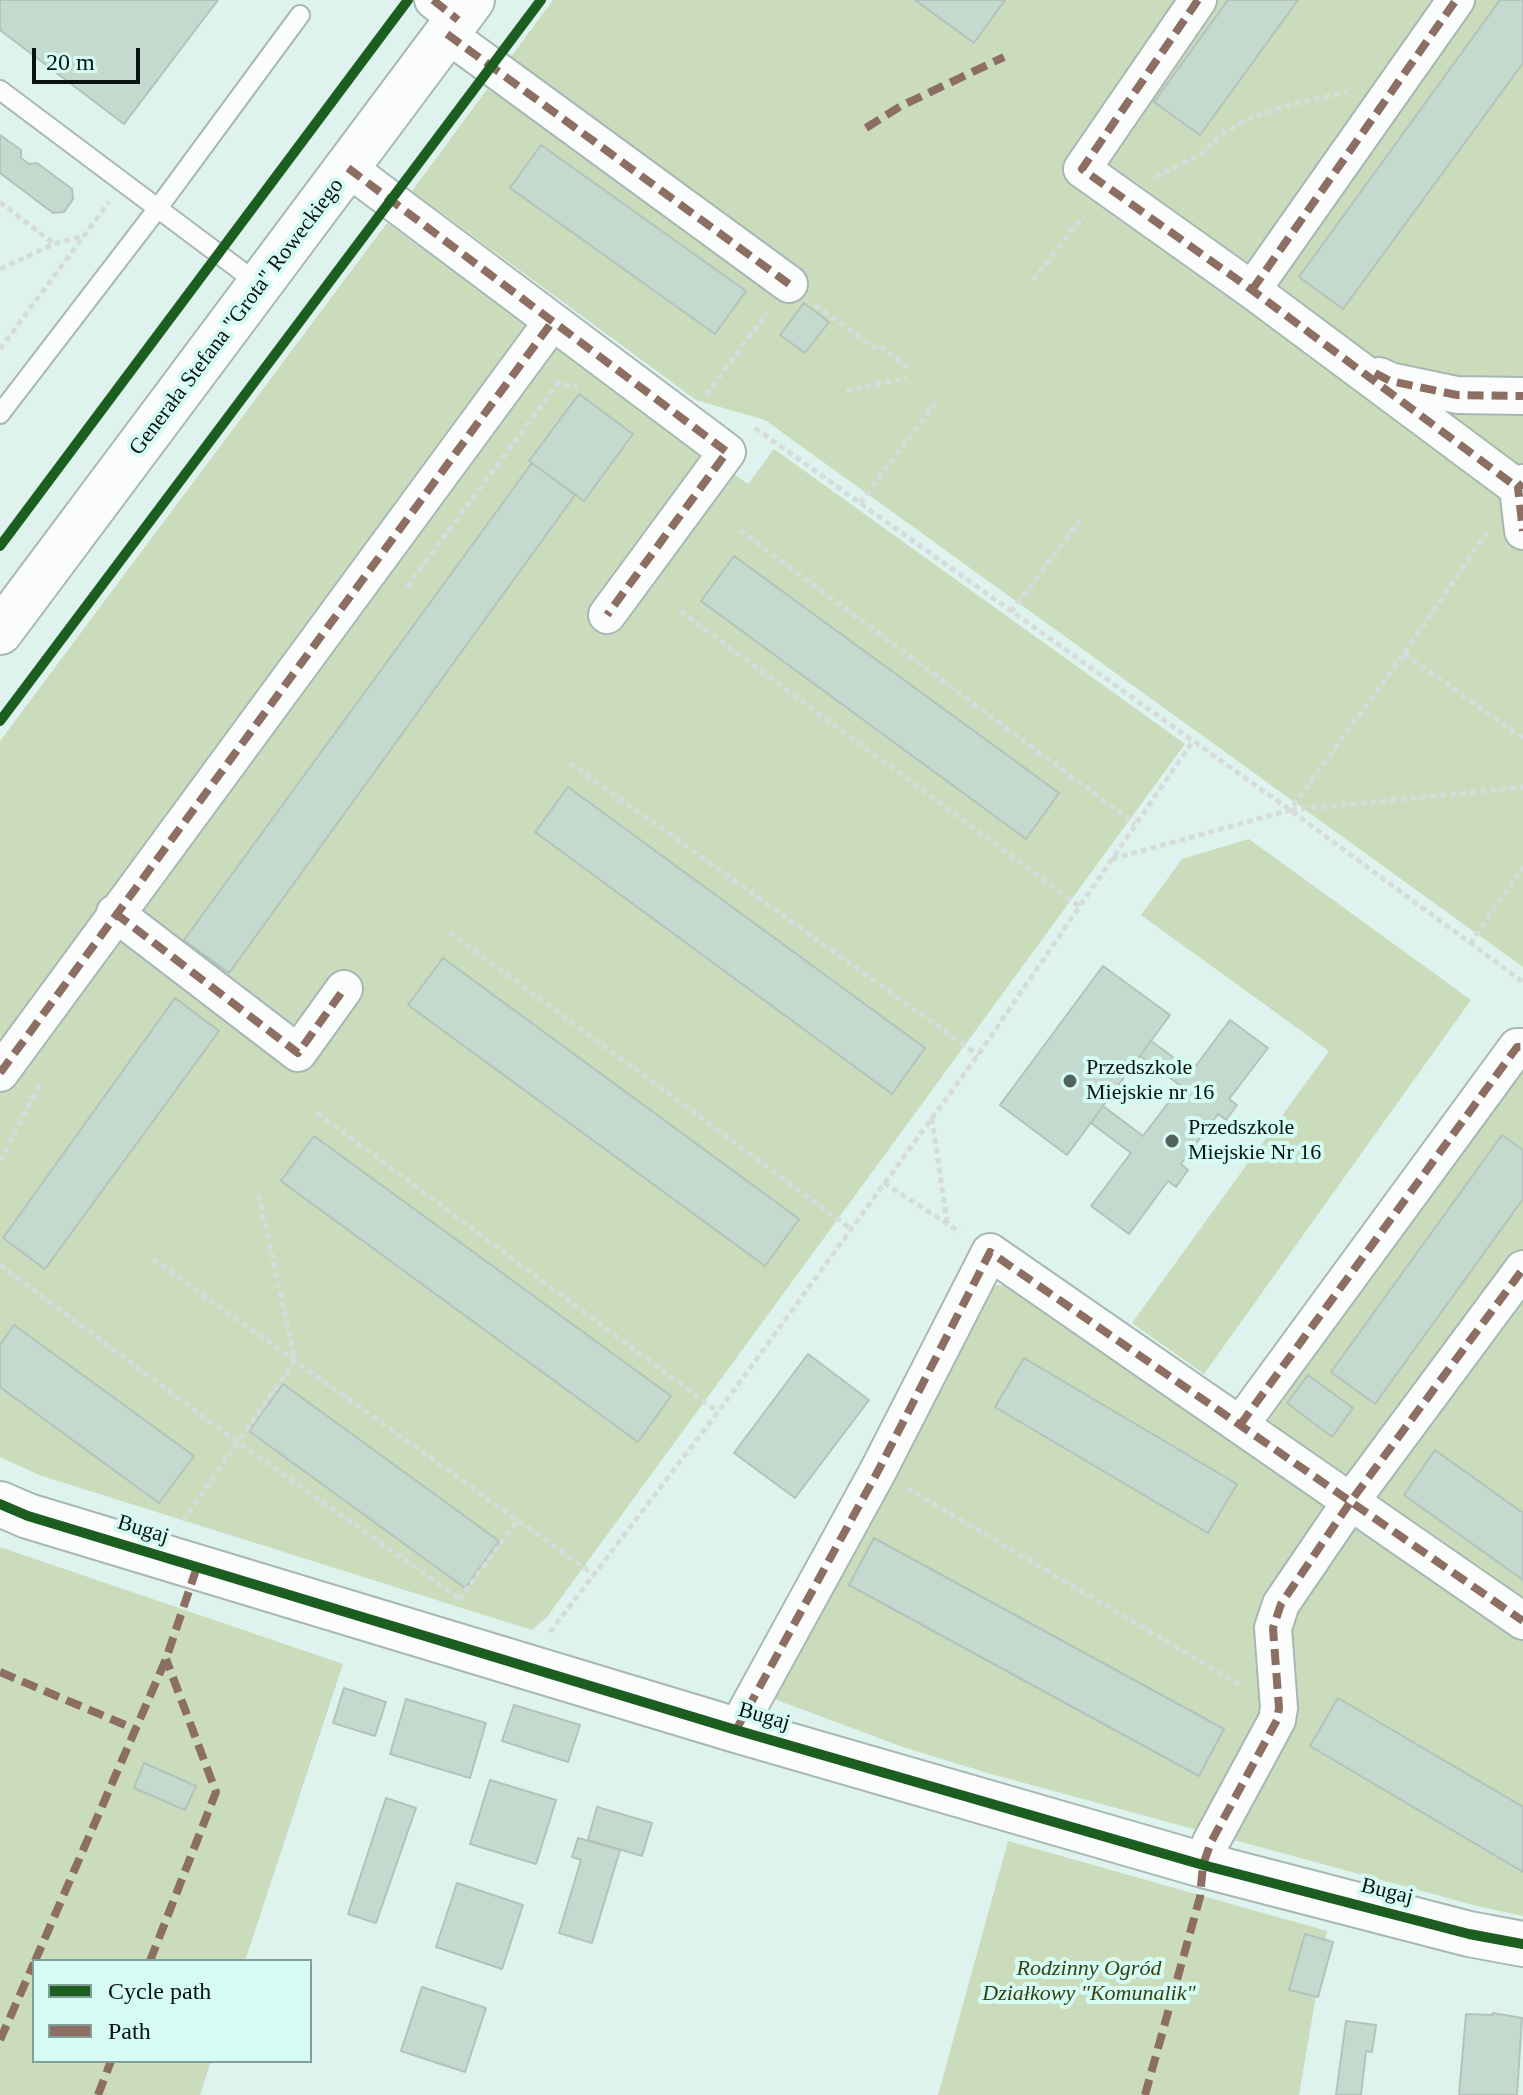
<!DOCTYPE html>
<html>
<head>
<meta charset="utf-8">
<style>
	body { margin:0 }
	#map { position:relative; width:1523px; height:2095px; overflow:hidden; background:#def3ee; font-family:"Times New Roman",serif }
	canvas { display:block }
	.legend { position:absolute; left:32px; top:1959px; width:280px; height:104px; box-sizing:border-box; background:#d6fbf3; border:2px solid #839f99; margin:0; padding:10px 14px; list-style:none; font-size:24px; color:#071412 }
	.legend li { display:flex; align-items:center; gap:16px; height:40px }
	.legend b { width:40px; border:2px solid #839f99 }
	.scale { position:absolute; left:32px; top:48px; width:108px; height:36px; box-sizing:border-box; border:4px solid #071412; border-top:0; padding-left:10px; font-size:24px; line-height:28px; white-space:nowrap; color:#071412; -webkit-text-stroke:6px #d6fbf3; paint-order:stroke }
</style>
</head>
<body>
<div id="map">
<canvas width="1523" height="2095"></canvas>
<ul class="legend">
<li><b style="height:10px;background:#1b5e20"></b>Cycle path</li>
<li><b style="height:10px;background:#8d6e63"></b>Path</li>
</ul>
<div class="scale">20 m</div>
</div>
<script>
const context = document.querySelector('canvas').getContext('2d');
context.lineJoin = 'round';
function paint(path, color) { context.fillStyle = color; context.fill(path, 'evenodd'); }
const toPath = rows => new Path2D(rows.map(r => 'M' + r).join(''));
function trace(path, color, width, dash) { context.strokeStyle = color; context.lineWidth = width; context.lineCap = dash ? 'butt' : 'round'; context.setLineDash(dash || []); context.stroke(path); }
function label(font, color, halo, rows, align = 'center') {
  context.font = font + ' "Times New Roman",serif'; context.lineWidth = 8; context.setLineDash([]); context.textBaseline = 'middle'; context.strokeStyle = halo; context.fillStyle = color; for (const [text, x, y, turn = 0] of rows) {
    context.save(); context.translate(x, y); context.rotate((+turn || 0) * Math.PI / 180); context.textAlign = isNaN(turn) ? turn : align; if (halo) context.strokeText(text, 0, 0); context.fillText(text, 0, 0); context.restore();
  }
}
const green = toPath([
	[553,0,1523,0,1523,967,765,420,696,400,412,191],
	[387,223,748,484,774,449,1185,744,547,1617,532,1630,39,1475,0,1457,0,741],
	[1249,839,1471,1000,1204,1374,1132,1323,1329,1051,1141,915,1182,859],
	[1523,1061,1523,1916,1477,1906,991,1774,903,1747,774,1699,991,1285,1015,1286,1243,1446],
	[0,1547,343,1664,245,1961,34,1961,34,2061,211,2061,200,2095,0,2095],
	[1008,1841,1327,1931,1299,2095,938,2095]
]);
const building = toPath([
	[0,0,218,0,124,124,0,30,0,0],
	[915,0,1005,0,974,43,915,0],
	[1228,0,1298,0,1200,135,1154,102,1228,0],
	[1500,0,1523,0,1523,63,1343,309,1299,277,1500,0],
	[0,135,21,150,21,158,29,164,37,163,72,189,73,199,64,212,53,213,0,173,0,135],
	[541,145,746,291,715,334,510,188,541,145],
	[804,303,829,322,805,353,780,335,804,303],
	[579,394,633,434,584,501,529,461,579,394],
	[532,463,575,495,229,973,184,940,532,463],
	[734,556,1059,793,1026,839,701,601,734,556],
	[568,787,925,1048,892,1094,535,832,568,787],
	[443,958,799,1219,765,1266,408,1005,443,958],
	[1103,966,1170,1015,1067,1155,1000,1105,1103,966],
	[175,998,219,1031,45,1269,3,1238,175,998],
	[1230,1020,1268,1048,1229,1099,1237,1105,1226,1120,1218,1114,1181,1164,1188,1170,1176,1187,1168,1181,1129,1234,1091,1206,1131,1153,1091,1123,1103,1106,1143,1136,1181,1086,1140,1056,1151,1041,1192,1071,1230,1020],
	[1502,1135,1523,1150,1523,1199,1375,1404,1331,1372,1502,1135],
	[314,1136,671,1396,638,1442,281,1181,314,1136],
	[14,1325,194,1456,159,1503,0,1387,0,1345,14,1325],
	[808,1354,869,1400,795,1498,734,1453,808,1354],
	[1024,1358,1237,1484,1208,1533,995,1407,1024,1358],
	[1308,1375,1353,1408,1332,1437,1287,1403,1308,1375],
	[283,1384,499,1541,465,1588,249,1431,283,1384],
	[1435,1450,1523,1513,1523,1580,1404,1495,1435,1450],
	[874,1538,1224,1729,1199,1776,849,1585,874,1538],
	[344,1688,386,1702,375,1736,333,1723,344,1688],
	[1338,1698,1523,1807,1523,1872,1310,1746,1338,1698],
	[406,1699,486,1723,470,1778,390,1754,406,1699],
	[514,1705,580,1725,568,1762,502,1741,514,1705],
	[144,1763,196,1786,185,1810,134,1788,144,1763],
	[490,1780,556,1800,536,1864,470,1844,490,1780],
	[386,1798,416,1808,376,1923,348,1914,386,1798],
	[597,1807,652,1823,642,1856,588,1840,597,1807],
	[578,1838,620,1850,592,1943,559,1933,581,1860,572,1857,578,1838],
	[457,1883,523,1905,502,1969,436,1947,457,1883],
	[1305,1934,1333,1942,1318,1997,1289,1990,1305,1934],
	[422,1987,486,2008,465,2072,401,2051,422,1987],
	[1493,2013,1522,2018,1517,2095,1459,2095,1466,2014,1493,2015,1493,2013],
	[1346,2021,1376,2025,1372,2052,1366,2051,1361,2095,1336,2095,1346,2021]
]);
const path = toPath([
	[1155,177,1205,152,1221,134,1255,116,1293,104,1347,92],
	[0,202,54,244],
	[0,269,54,244,83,236],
	[1033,280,1084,215],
	[815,305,877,349],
	[880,346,913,371],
	[0,349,109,202],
	[846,391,907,378],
	[706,395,767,313],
	[755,428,1290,810,1523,982],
	[860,503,938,400],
	[740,530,1135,824],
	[407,587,558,383,578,387],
	[680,611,1079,906],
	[1011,612,1080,520],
	[1404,654,1523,738],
	[570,763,978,1055],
	[1291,810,1523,787],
	[1112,859,1290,810,1404,654,1488,531],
	[450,932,851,1229],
	[1470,944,1523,867],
	[317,1113,718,1412],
	[932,1118,947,1223],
	[0,1161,40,1084],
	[884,1183,960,1232],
	[153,1259,594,1575],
	[0,1265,218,1428,460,1599],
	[907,1488,1242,1686],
	[183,1521,295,1360,258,1192],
	[459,1600,518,1520],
	[550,1632,718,1412,978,1055,1193,741]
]);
const lane = toPath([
	[0,90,260,285],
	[0,414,158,208,300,15]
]);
const street = toPath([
	[433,0,458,20],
	[1198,0,1082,169,1252,290,1518,488],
	[447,34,789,284],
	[348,168,727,452,607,615],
	[1252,290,1456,0],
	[1379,376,1390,381,1457,395,1523,396],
	[1523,483,1518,488,1523,531],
	[115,913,298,1053,344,989],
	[0,1073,552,322],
	[1240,1425,1517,1047,1523,1047],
	[736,1730,878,1471,990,1252,1523,1621],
	[1203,1865,1211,1842,1277,1720,1279,1708,1273,1628,1281,1604,1351,1501,1523,1269]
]);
const secondary = toPath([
	[0,632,472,0],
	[0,1504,28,1516,736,1730,1203,1865,1469,1934,1523,1944]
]);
const quiet = toPath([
	[433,0,458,20],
	[1198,0,1082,169,1252,290,1518,488],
	[447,34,789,284],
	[866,128,901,106,1004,57],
	[348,168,727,452,607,615],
	[1252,290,1456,0],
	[1375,373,1390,381,1457,395,1523,396],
	[1523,483,1518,488,1523,531],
	[115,913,298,1053,344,989],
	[0,1073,552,322],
	[1240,1425,1517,1047,1523,1047],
	[0,1672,137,1730],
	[736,1730,878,1471,990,1252,1523,1621],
	[35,1961,166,1659,197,1567],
	[150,1961,216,1792,166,1659],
	[0,2040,34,1963],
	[98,2095,111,2061],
	[1145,2095,1200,1897,1203,1865,1211,1842,1277,1720,1279,1708,1273,1628,1281,1604,1351,1501,1523,1269]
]);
const cycleway = toPath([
	[0,546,408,0],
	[0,721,541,0],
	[0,1504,28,1516,736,1730,1203,1865,1469,1934,1523,1944]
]);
const markers = [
	[1070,1081,8,"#52625f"],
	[1172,1141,8,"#52625f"]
];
const streetNames = [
	["Generała Stefana \"Grota\" Roweckiego",237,317,-53],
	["Bugaj",143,1530,17],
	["Bugaj",764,1717,16],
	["Bugaj",1387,1892,14]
];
const poiNames = [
	["Przedszkole",1086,1068],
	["Miejskie nr 16",1086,1093],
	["Przedszkole",1188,1128],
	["Miejskie Nr 16",1188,1153]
];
const parkNames = [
	["Rodzinny Ogród",1089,1969],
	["Działkowy \"Komunalik\"",1089,1994]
];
paint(green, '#cadcbb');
paint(building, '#c5dacf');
trace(building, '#b3c2bb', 2);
trace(lane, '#a7b7b3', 22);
trace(street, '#a7b7b3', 40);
trace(secondary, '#a7b7b3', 48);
trace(path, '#d6dcdb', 5, [6, 4]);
trace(lane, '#fafdfc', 18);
trace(street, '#fafdfc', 36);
trace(secondary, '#fafdfc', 44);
trace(quiet, '#8d6e63', 8, [16, 8]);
trace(cycleway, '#1b5e20', 10);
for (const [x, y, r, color] of markers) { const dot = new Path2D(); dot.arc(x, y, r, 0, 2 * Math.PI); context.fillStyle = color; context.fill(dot); trace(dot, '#d6fbf3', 3); }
label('22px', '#071412', '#d6fbf3', streetNames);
label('22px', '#071412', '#d6fbf3', poiNames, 'left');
label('italic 22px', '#374212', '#d6fbf3', parkNames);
</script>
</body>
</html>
